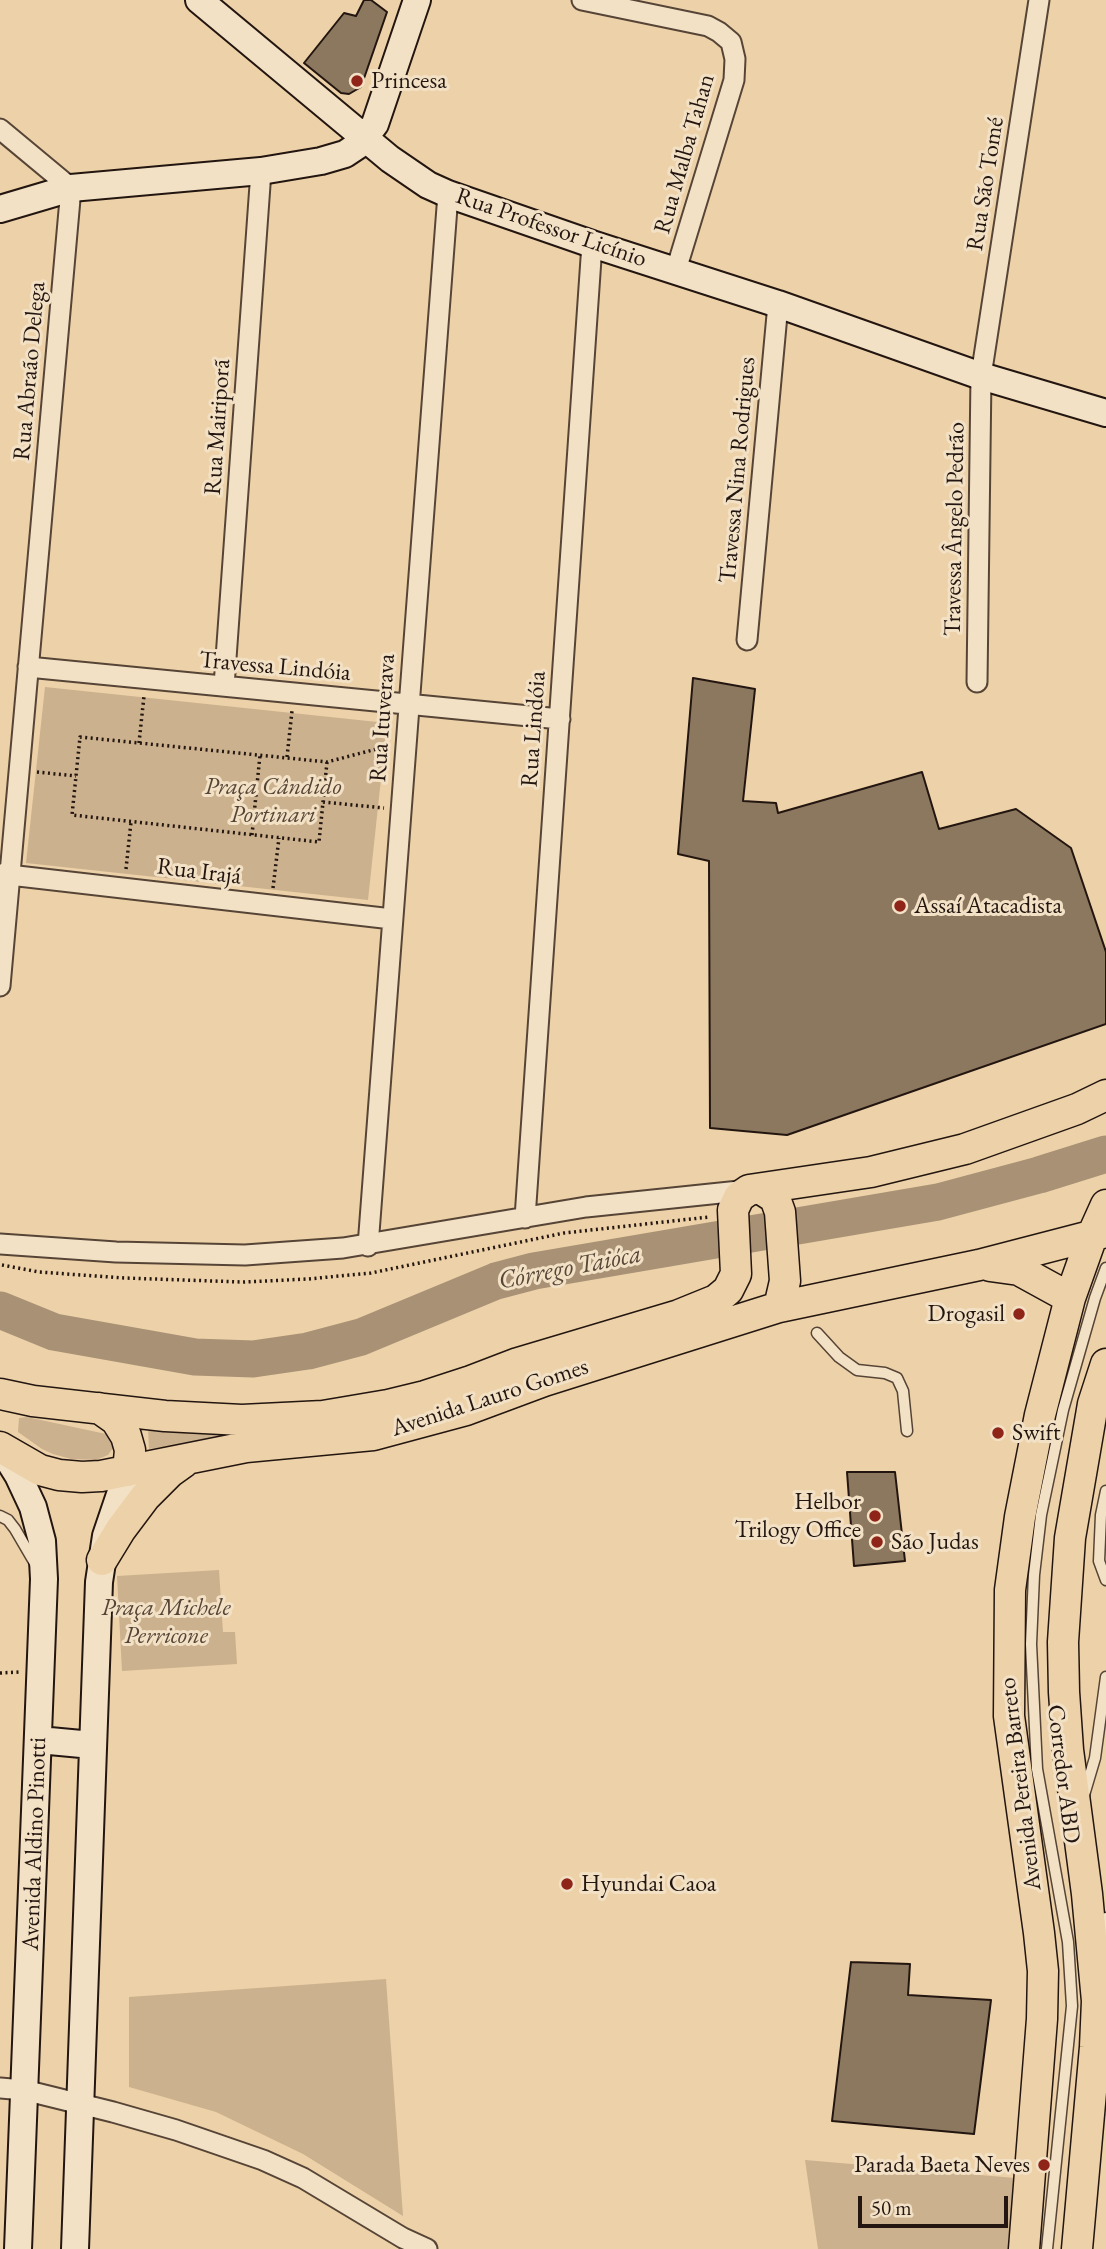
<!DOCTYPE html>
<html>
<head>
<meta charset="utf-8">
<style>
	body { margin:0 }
	#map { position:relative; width:1106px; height:2249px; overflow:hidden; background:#edd1a8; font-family:"EB Garamond",serif }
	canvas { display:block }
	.scale { position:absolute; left:858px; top:2196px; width:150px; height:32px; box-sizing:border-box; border:4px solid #231610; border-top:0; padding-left:9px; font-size:21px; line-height:24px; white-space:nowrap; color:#231610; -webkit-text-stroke:5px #f3e1c6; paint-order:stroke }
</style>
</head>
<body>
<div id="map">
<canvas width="1106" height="2249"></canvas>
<div class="scale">50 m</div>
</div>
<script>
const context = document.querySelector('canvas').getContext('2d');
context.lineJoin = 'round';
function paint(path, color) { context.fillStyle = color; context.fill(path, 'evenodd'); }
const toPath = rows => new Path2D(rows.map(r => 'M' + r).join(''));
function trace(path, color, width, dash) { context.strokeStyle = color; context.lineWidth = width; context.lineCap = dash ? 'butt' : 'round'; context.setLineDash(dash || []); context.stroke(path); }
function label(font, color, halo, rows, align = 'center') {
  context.font = font + ' "EB Garamond",serif'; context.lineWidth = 6; context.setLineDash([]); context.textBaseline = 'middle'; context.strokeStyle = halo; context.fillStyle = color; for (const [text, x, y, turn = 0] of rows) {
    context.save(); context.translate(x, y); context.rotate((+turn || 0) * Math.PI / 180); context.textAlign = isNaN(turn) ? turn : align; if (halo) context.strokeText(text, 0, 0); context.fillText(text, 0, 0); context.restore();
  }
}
const green = toPath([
	[45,687,387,723,368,900,26,863],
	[27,1417,106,1434,113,1439,113,1448,108,1455,96,1460,71,1459,53,1454,42,1449,18,1432,19,1418],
	[148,1427,255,1434,149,1449],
	[219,1570,223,1632,235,1632,237,1664,122,1671,117,1576],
	[386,1979,403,2216,303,2154,216,2112,129,2087,129,1997],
	[805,2160,1015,2178,1011,2243,1009,2249,818,2249]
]);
const river = toPath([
	[0,1310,54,1332,195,1357,253,1359,308,1351,361,1337,496,1281,534,1271,938,1202,1039,1175,1106,1154]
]);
const building = toPath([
	[364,0,371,0,387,12,361,87,349,94,341,93,304,63,344,13,356,16,364,0],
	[693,678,755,689,743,801,776,803,778,813,922,772,939,829,1016,809,1071,848,1106,952,1106,1024,787,1135,710,1128,709,861,678,854,693,678],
	[847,1472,895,1472,905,1561,854,1566,847,1472],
	[851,1962,910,1964,908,1995,991,2000,974,2134,832,2121,851,1962]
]);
const path = toPath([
	[139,743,144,696],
	[287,757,292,711],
	[327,762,319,842,72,815,80,737,327,762,388,746],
	[37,772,76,776],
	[323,802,384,808],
	[252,835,260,755],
	[126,869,131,822],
	[273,888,279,838],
	[2,1265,39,1272,124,1278,243,1282,308,1279,371,1273,564,1233,709,1217],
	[0,1673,19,1672]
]);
const lane = toPath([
	[817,1333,839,1357,857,1370,885,1373,897,1378,903,1391,907,1431],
	[1106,1491,1101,1515,1099,1561,1106,1580],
	[0,1516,8,1520,15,1529,36,1565],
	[1084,1795,1095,1758,1106,1677],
	[1104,1938,1106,1918],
	[1047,2249,1072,2006,1068,1942,1037,1769,1031,1644,1034,1575,1041,1515,1063,1410,1095,1298,1106,1268]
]);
const street = toPath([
	[582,0,708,26,719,32,731,42,735,59,734,80,676,270],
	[0,129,71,188,0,986],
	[747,640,778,304],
	[28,667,560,719],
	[977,682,981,376,1039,0],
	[224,686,261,171],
	[0,874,392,919],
	[525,1218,592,244],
	[0,1244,116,1252,245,1255,343,1248,586,1207,749,1190],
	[368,1246,448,194],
	[0,2088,24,2090,113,2112,176,2130,263,2160,303,2178,403,2238,427,2249]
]);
const secondary = toPath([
	[199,0,390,159,428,185,448,194,592,244,778,304,981,376,1106,413],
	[0,209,71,188,261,171,321,161,345,154,360,144,375,124,417,0],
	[1,1448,18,1475,33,1507,42,1541,44,1579,18,2249],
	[39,1740,92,1745],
	[75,2249,99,1582,106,1536,128,1471]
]);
const primary = toPath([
	[761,1189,775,1198,780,1212,785,1281,779,1307],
	[990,1266,1019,1270,1070,1298],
	[0,1394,33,1401,165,1416,242,1420,323,1416,388,1405,425,1396,471,1381,518,1363,679,1315,716,1300,728,1290,736,1274,733,1210,739,1197,749,1190,871,1172,965,1149,1077,1109,1106,1095],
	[99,1408,116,1420,126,1436,130,1450,128,1471],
	[0,1447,40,1470,59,1475,82,1477,101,1476,246,1447,373,1435,466,1410,544,1381,779,1307,979,1265,1106,1232],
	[102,1560,121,1529,145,1497,170,1472,184,1462],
	[1024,2249,1042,2019,1043,1971,1039,1933,1009,1716,1010,1590,1020,1517,1040,1415,1070,1298,1092,1236,1106,1205],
	[1077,2249,1095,2047,1097,2001,1087,1894,1068,1750,1064,1692,1063,1642,1070,1538,1093,1404,1106,1364]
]);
const markers = [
	[357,81,7,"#8f2418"],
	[900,906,7,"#8f2418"],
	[1019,1314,7,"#8f2418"],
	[998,1433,7,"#8f2418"],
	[875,1516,7,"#8f2418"],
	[877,1542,7,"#8f2418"],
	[567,1884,7,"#8f2418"],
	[1044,2165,7,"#8f2418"]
];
const poiNames = [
	["Princesa",371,81],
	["Assaí Atacadista",914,906],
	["Drogasil",1005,1314,"right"],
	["Swift",1012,1433],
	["Helbor",861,1502,"right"],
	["Trilogy Office",861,1530,"right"],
	["São Judas",891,1542],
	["Hyundai Caoa",581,1884],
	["Parada Baeta Neves",1030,2165,"right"]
];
const streetNames = [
	["Rua Malba Tahan",685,154,-74],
	["Rua São Tomé",986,184,-81],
	["Rua Professor Licínio",551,228,19],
	["Rua Abraão Delega",30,371,-85],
	["Rua Mairiporã",218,427,-86],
	["Travessa Nina Rodrigues",738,470,-85],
	["Travessa Ângelo Pedrão",955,529,-89],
	["Travessa Lindóia",275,667,5],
	["Rua Ituverava",383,718,-86],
	["Rua Lindóia",534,729,-86],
	["Rua Irajá",199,872,7],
	["Avenida Lauro Gomes",490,1398,-18],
	["Corredor ABD",1063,1774,83],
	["Avenida Pereira Barreto",1021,1784,-97],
	["Avenida Aldino Pinotti",35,1844,-88]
];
const parkNames = [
	["Praça Cândido",273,787],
	["Portinari",273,815],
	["Praça Michele",166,1608],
	["Perricone",166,1636]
];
const waterNames = [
	["Córrego Taióca",570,1268,-11]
];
paint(green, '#cbb18e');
trace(river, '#a89174', 37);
paint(building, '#8c775f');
trace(building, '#231610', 2);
trace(lane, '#564536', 13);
trace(street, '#564536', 23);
trace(secondary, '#231610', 30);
trace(primary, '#231610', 33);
trace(path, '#231610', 3.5, [2, 3.5]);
trace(lane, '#f3e1c6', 10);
trace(street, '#f3e1c6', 19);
trace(secondary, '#f3e1c6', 26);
trace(primary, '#edd1a8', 30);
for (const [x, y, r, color] of markers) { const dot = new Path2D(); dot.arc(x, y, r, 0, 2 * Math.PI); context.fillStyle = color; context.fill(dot); trace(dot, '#f3e1c6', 2.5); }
label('24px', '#231610', '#f3e1c6', poiNames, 'left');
label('24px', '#231610', '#f3e1c6', streetNames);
label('italic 24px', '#554436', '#f3e1c6', parkNames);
label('italic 26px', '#584738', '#f3e1c6', waterNames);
</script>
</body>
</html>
